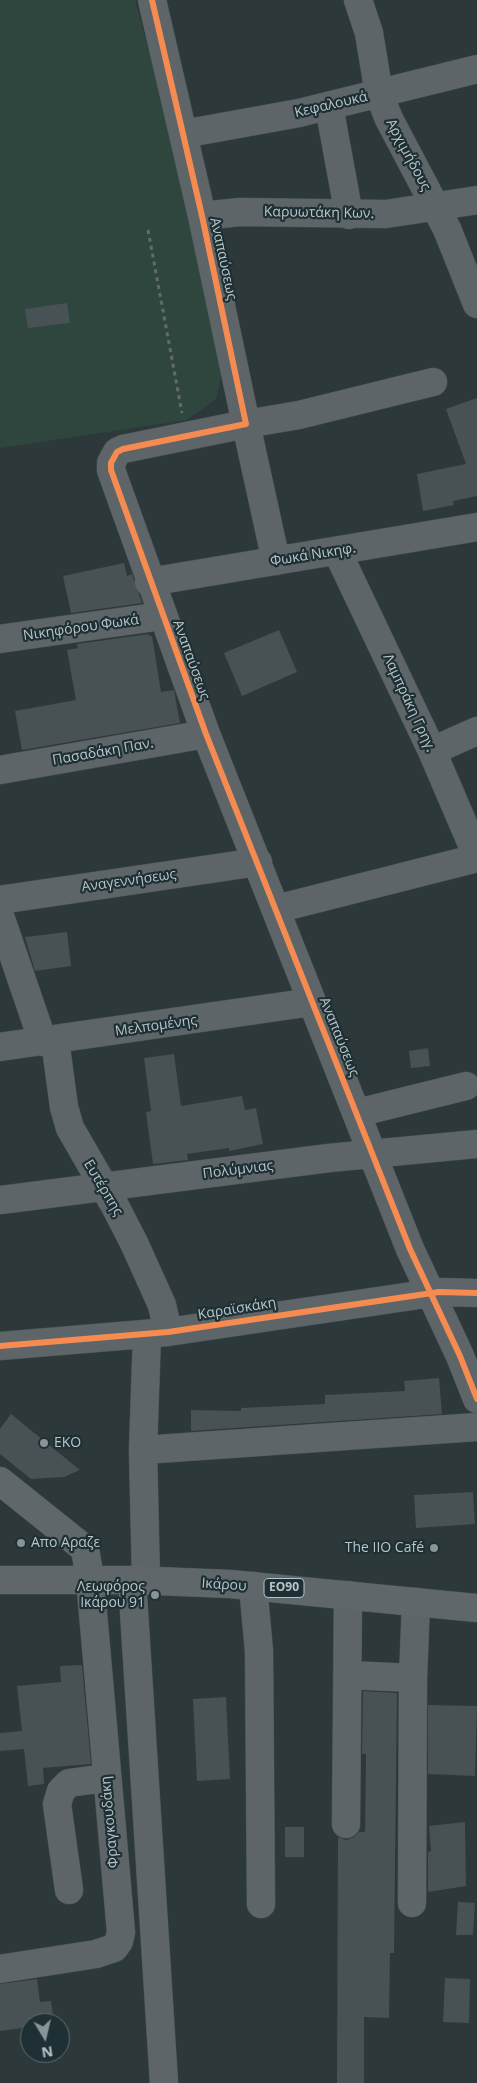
<!DOCTYPE html>
<html>
<head>
<meta charset="utf-8">
<style>
	body { margin:0 }
	#map { position:relative; width:477px; height:2083px; overflow:hidden; background:#2d383a; font-family:"Open Sans",sans-serif }
	canvas { display:block }
	.north { position:absolute; left:20px; top:2013px; width:50px; height:50px; box-sizing:border-box; background:#1f3035; border:1px solid #5c6c71; border-radius:50%; rotate:171deg; font-size:14px; font-weight:700; line-height:20px; text-align:center; color:#b7c5ca }
	.north::after { content:''; display:block; margin:auto; width:18px; height:22px; background:#879498; clip-path:polygon(50% 0,100% 100%,50% 72%,0 100%) }
</style>
</head>
<body>
<div id="map">
<canvas width="477" height="2083"></canvas>
<div class="north">N</div>
</div>
<script>
const context = document.querySelector('canvas').getContext('2d');
context.lineJoin = 'round';
function paint(path, color) { context.fillStyle = color; context.fill(path, 'evenodd'); }
const toPath = rows => new Path2D(rows.map(r => 'M' + r).join(''));
function trace(path, color, width, dash) { context.strokeStyle = color; context.lineWidth = width; context.lineCap = dash ? 'butt' : 'round'; context.setLineDash(dash || []); context.stroke(path); }
function label(font, color, halo, rows, align = 'center') {
  context.font = font + ' "Open Sans",sans-serif'; context.lineWidth = 4.5; context.setLineDash([]); context.textBaseline = 'middle'; context.strokeStyle = halo; context.fillStyle = color; for (const [text, x, y, turn = 0] of rows) {
    context.save(); context.translate(x, y); context.rotate((+turn || 0) * Math.PI / 180); context.textAlign = isNaN(turn) ? turn : align; if (halo) context.strokeText(text, 0, 0); context.fillText(text, 0, 0); context.restore();
  }
}
const green = toPath([
	[0,0,135,0,165,109,222,373,216,399,187,420,0,448]
]);
const building = toPath([
	[67,303,70,323,28,328,25,309],
	[477,398,477,496,453,501,454,505,423,511,417,474,466,464,446,409],
	[124,563,127,576,132,574,142,603,71,613,63,576],
	[279,630,297,672,242,696,224,653],
	[148,634,149,636,152,636,161,692,174,690,180,723,22,750,15,711,76,700,67,650,78,648,77,644],
	[67,932,71,966,35,971,25,937],
	[428,1048,430,1066,411,1068,409,1051],
	[174,1054,181,1106,242,1096,245,1110,256,1108,263,1144,229,1151,229,1148,187,1154,188,1160,153,1164,146,1112,151,1111,144,1058],
	[439,1378,442,1414,191,1431,191,1410,241,1411,241,1408,325,1404,325,1395,405,1391,404,1381],
	[11,1414,80,1470,64,1477,31,1479,0,1454,0,1429],
	[473,1492,475,1524,416,1528,414,1495],
	[82,1665,91,1764,43,1768,44,1784,28,1786,24,1749,0,1751,0,1733,22,1731,17,1686,61,1682,60,1666],
	[363,1691,397,1693,394,1953,390,1953,389,2018,364,2017,364,2083,337,2083,338,1837,346,1840,354,1837,359,1832,365,1832,366,1754,362,1754],
	[226,1697,230,1779,197,1781,193,1699],
	[428,1705,477,1706,475,1776,428,1774],
	[465,1822,466,1886,428,1892,428,1852,431,1851,429,1826],
	[285,1827,304,1827,304,1857,285,1857],
	[458,1902,475,1903,473,1935,456,1935],
	[445,1978,470,1979,469,2023,443,2022],
	[37,1979,40,2002,51,2001,54,2023,30,2023,30,2027,0,2031,0,1984]
]);
const path = toPath([
	[148,230,182,413]
]);
const minor = toPath([
	[152,0,202,216,246,424,123,449,117,452,111,463,111,470,206,734,410,1249,460,1356,477,1399],
	[358,0,369,33,379,94,389,119,447,229,477,304],
	[329,106,349,215],
	[183,134,299,113,477,69],
	[202,216,240,212,386,214,477,200],
	[337,551,432,751,477,856],
	[276,561,246,424,299,415,433,382],
	[149,582,477,527],
	[0,639,162,616],
	[432,751,477,731],
	[0,770,206,734],
	[0,900,258,862],
	[276,909,477,858],
	[0,916,43,1042],
	[55,1040,64,1107,70,1128,115,1206,134,1243,162,1305,168,1332],
	[0,1047,312,1002],
	[357,1113,466,1086],
	[0,1200,329,1158,477,1144],
	[0,1346,168,1332,439,1292,477,1293],
	[143,1450,477,1427],
	[132,1580,164,2083],
	[146,1580,143,1450,147,1334],
	[253,1586,259,1651,261,1904],
	[348,1675,413,1678,416,1602],
	[346,1824,348,1595],
	[69,1890,57,1804,61,1791,69,1783,106,1778],
	[412,1903,413,1678],
	[0,1969,96,1954,114,1948,119,1941,121,1932,90,1579]
]);
const major = toPath([
	[0,1481,85,1549,90,1579],
	[0,1580,132,1580,230,1584,477,1608]
]);
const cycleway = toPath([
	[152,0,202,216,246,424,123,449,117,452,111,463,111,470,206,734,410,1249,460,1356,477,1399],
	[0,1346,168,1332,439,1292,477,1293]
]);
const markers = [
	[44,1443,5,"#879498"],
	[21,1543,5,"#879498"],
	[434,1548,5,"#879498"],
	[155,1595,5,"#879498"]
];
const shields = [
	[284,1588,40]
];
const shieldNames = [
	["ΕΟ90",284,1588]
];
const streetNames = [
	["Κεφαλουκά",331,105,-13],
	["Αρχιμήδους",408,155,62],
	["Καρυωτάκη Κων.",319,213,1],
	["Αναπαύσεως",223,259,78],
	["Φωκά Νικηφ.",313,555,-9],
	["Νικηφόρου Φωκά",81,628,-8],
	["Αναπαύσεως",191,660,70],
	["Λαμπράκη Γρηγ.",409,703,65],
	["Πασαδάκη Παν.",103,752,-10],
	["Αναγεννήσεως",129,881,-8],
	["Μελπομένης",156,1026,-8],
	["Αναπαύσεως",339,1037,68],
	["Πολύμνιας",238,1170,-7],
	["Ευτέρπης",103,1188,59],
	["Καραϊσκάκη",237,1309,-9],
	["Ικάρου",224,1585,4],
	["Φραγκουδάκη",110,1822,-95]
];
const poiNames = [
	["EKO",54,1443],
	["Απο Αραζε",31,1543],
	["The IIO Café",424,1548,"right"],
	["Λεωφόρος",145,1587,"right"],
	["Ικάρου 91",145,1603,"right"]
];
paint(green, '#2f463e');
paint(building, '#485153');
trace(minor, '#4b5354', 29);
trace(major, '#4b5457', 29);
trace(path, '#626a6c', 3, [4, 4]);
trace(minor, '#5d6568', 28);
trace(major, '#5f676a', 28);
trace(cycleway, '#f68b52', 6);
for (const [x, y, r, color] of markers) { const dot = new Path2D(); dot.arc(x, y, r, 0, 2 * Math.PI); context.fillStyle = color; context.fill(dot); trace(dot, '#1f3035', 2); }
for (const [x, y, w] of shields) { const box = new Path2D(); box.roundRect(x - w / 2, y - 9.5, w, 19, 4); context.fillStyle = '#1f3035'; context.fill(box); trace(box, '#b7c5ca', 1); }
label('bold 12px', '#b7c5ca', null, shieldNames);
label('14px', '#b7c5ca', '#1f3035', streetNames);
label('14px', '#b7c5ca', '#1f3035', poiNames, 'left');
</script>
</body>
</html>
